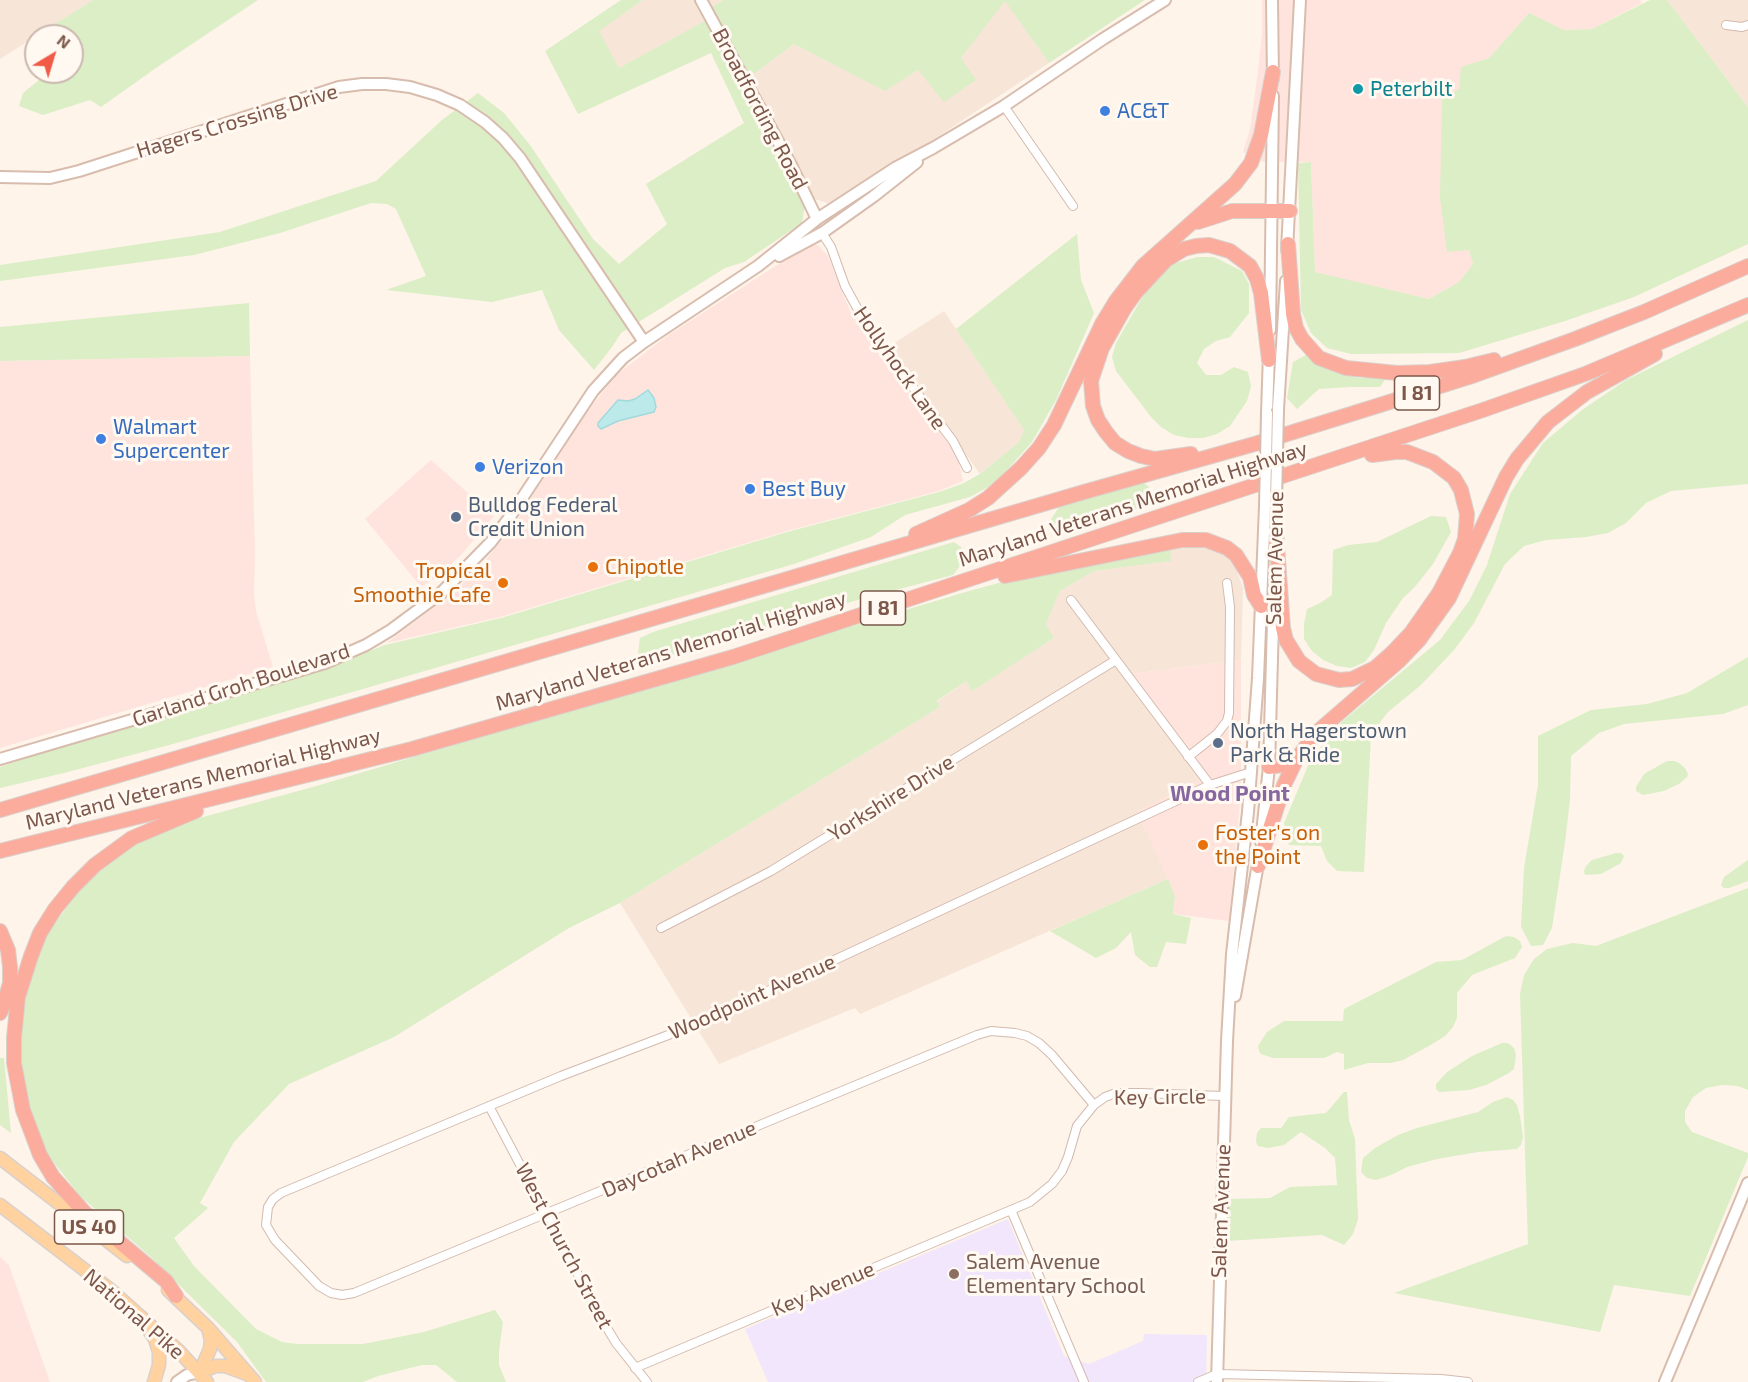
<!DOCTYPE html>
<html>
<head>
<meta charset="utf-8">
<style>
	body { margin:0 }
	#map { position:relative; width:1748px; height:1382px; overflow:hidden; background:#fef4ea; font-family:"Exo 2",sans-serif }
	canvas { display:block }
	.north { position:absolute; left:24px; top:24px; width:60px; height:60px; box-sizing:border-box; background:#fff9f2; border:2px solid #cbb8af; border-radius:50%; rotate:38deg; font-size:16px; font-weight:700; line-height:24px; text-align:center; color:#7c574a }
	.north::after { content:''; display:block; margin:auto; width:21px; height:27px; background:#f05b47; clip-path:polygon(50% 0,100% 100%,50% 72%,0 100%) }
</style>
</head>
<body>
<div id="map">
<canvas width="1748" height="1382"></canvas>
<div class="north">N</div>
</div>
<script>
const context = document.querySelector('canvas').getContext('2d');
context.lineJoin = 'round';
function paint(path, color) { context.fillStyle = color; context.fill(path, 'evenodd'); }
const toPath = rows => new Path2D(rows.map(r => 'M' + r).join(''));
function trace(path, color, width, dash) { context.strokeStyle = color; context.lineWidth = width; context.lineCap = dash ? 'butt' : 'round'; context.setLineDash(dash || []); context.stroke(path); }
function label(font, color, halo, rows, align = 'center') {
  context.font = font + ' "Exo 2",sans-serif'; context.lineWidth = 6; context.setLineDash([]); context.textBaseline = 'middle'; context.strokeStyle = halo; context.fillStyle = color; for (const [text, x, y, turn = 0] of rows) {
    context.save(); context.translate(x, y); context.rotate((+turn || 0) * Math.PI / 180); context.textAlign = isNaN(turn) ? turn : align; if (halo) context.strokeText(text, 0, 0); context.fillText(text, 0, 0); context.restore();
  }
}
const residential = toPath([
	[0,0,93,0,0,59],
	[643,0,723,0,709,9,713,17,619,68,598,31],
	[1005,0,1049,63,845,198,835,202,827,203,812,198,747,79,794,44,885,90,918,70,961,58],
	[1667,0,1748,0,1748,107],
	[944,311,1024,430,1019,442,980,474,888,347],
	[1193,542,1227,555,1235,565,1243,588,1241,660,1131,674,1207,776,1138,811,1168,879,860,1014,855,1008,719,1064,620,903,940,707,937,702,966,681,973,690,1054,638,1046,624,1060,591,1094,571,1170,561,1170,546]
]);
const commercial = toPath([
	[1262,0,1640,0,1642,3,1592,29,1564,30,1529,14,1489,58,1462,67,1469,250,1473,264,1459,282,1429,299,1315,273,1311,162,1264,162,1243,152,1250,129,1258,71,1262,33],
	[808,245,818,245,828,256,850,311,865,335,957,454,963,481,939,491,787,531,500,617,387,643,437,605,476,572,510,530,586,413,616,375,667,336],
	[250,356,255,553,254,594,256,611,273,667,0,748,0,361],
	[431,460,494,516,461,555,440,575,421,587,365,519],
	[1241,660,1241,791,1229,921,1173,914,1175,896,1137,811,1207,776,1131,674],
	[0,1257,9,1265,50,1382,0,1382]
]);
const education = toPath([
	[1008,1219,1064,1356,1089,1364,1143,1341,1144,1334,1207,1335,1206,1382,768,1382,745,1329]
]);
const green = toPath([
	[93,0,258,0,156,68,101,107,90,100,43,115,19,106,23,93,49,72,72,72,72,36,52,36,47,29],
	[621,0,643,0,599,31,619,68,712,17,709,9,723,0,1145,0,1049,63,1005,1,961,58,976,80,944,102,918,70,885,91,794,44,747,79,807,192,802,223,744,262,725,268,621,333,612,347,594,370,559,330,542,290,492,302,386,290,426,276,396,209,387,204,371,203,280,233,194,255,0,281,0,265,220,232,376,181,442,120,478,93,504,113,530,145,593,239,619,264,667,224,646,184,744,123,711,53,578,114,545,51],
	[1650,0,1667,0,1748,107,1748,244,1634,297,1565,321,1459,353,1351,354,1327,348,1311,333,1301,310,1298,163,1311,162,1315,272,1429,299,1459,282,1473,264,1469,250,1447,252,1440,198,1442,98,1459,89,1461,67,1489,58,1529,13,1564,30,1592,29],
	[1077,234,1081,280,1094,313,1056,400,1032,442,1005,472,988,487,970,497,905,515,871,537,794,564,173,744,64,773,0,788,0,767,84,739,342,662,385,645,501,618,787,532,939,492,964,483,980,474,1019,442,1024,430,956,329],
	[1197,257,1214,257,1242,271,1249,284,1249,313,1230,337,1216,341,1204,349,1197,363,1206,375,1221,375,1234,367,1248,372,1251,386,1247,401,1230,426,1217,434,1203,438,1188,438,1174,435,1161,427,1151,417,1116,371,1112,357,1116,343,1148,287,1169,265],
	[249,303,250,356,0,361,0,327],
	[1748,320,1748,484,1671,491,1646,503,1626,523,1608,533,1586,537,1546,540,1524,546,1505,564,1474,623,1454,650,1421,685,1388,712,1371,734,1364,872,1337,871,1327,861,1321,846,1289,845,1284,823,1310,761,1339,724,1440,640,1469,601,1487,565,1510,494,1543,443,1582,410,1626,380],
	[1306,355,1315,364,1330,367,1359,378,1386,378,1380,387,1349,387,1319,389,1297,409,1287,398,1293,362],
	[1144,483,1149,487,1150,504,1075,531,1060,531,1051,519,1060,506],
	[1431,516,1446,517,1451,532,1433,564,1414,588,1403,598,1386,623,1374,650,1365,662,1351,668,1337,666,1323,660,1312,651,1304,639,1304,624,1307,609,1320,603,1332,595,1333,550,1348,545,1377,542],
	[954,542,962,548,962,563,953,575,861,599,665,657,651,660,638,653,640,638,653,632],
	[1170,546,1171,561,1094,571,1060,591,1046,624,1054,638,972,691,966,681,937,701,940,707,620,903,569,928,394,1037,289,1084,234,1142,200,1203,208,1208,174,1238,194,1266,256,1329,282,1342,297,1344,363,1344,424,1332,495,1310,503,1322,499,1351,499,1365,506,1382,457,1382,436,1365,422,1365,378,1376,363,1382,266,1382,237,1342,151,1257,80,1196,45,1151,28,1105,19,1050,27,988,46,936,86,881,127,847,174,825,320,785,969,591,1047,570],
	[1748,657,1748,705,1723,714,1624,724,1599,733,1571,756,1570,800,1565,842,1552,928,1543,945,1531,946,1521,927,1524,868,1538,785,1538,736,1591,710,1647,704,1687,693],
	[1667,761,1674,761,1679,763,1685,768,1688,774,1687,777,1679,784,1664,791,1643,795,1636,791,1636,787,1644,774],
	[1616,853,1621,853,1624,856,1621,863,1601,874,1585,875,1584,871,1586,866,1592,860],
	[1748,860,1748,881,1729,888,1724,888,1721,885,1724,877],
	[1168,879,1175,896,1173,914,1191,918,1186,944,1166,942,1157,967,1150,967,1135,955,1131,932,1116,948,1096,958,1050,931],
	[1748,888,1748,1090,1738,1086,1722,1085,1706,1088,1693,1097,1685,1111,1685,1122,1692,1132,1748,1153,1748,1157,1690,1296,1614,1285,1600,1332,1394,1293,1528,1244,1520,994,1524,975,1534,959,1547,949,1573,943,1596,946],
	[1506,936,1514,937,1520,941,1522,947,1515,958,1472,975,1457,993,1457,1018,1453,1027,1445,1036,1429,1046,1403,1060,1391,1063,1368,1063,1344,1070,1344,1054,1337,1052,1324,1058,1273,1058,1261,1054,1259,1051,1258,1046,1267,1032,1284,1021,1343,1021,1344,1009,1436,962,1462,960],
	[1502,1043,1508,1043,1514,1048,1516,1055,1514,1069,1509,1073,1486,1085,1469,1090,1439,1092,1436,1089,1436,1084,1447,1072,1472,1056],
	[0,1058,4,1058,11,1133,0,1125],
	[1344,1092,1347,1092,1349,1120,1355,1139,1358,1219,1353,1234,1344,1245,1322,1235,1227,1241,1229,1199,1270,1198,1290,1187,1337,1185,1335,1158,1325,1148,1301,1132,1284,1145,1268,1148,1258,1146,1256,1142,1257,1133,1261,1128,1281,1128,1289,1117,1326,1113],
	[1507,1097,1513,1100,1517,1105,1520,1116,1523,1137,1521,1145,1517,1149,1478,1152,1437,1159,1407,1167,1391,1175,1376,1180,1367,1178,1361,1172,1363,1158,1375,1148,1398,1135,1417,1128,1478,1112,1493,1102]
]);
const water = toPath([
	[648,390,654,398,656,407,654,412,618,421,601,429,598,426,598,423,618,400,628,401,635,399,648,390]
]);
const street = toPath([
	[1726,25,1742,27,1748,25],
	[1004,106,1073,206],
	[822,233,831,247,845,286,867,326,953,441,967,468],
	[1071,600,1210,785],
	[1188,757,1217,734,1227,721,1229,713,1230,607,1227,583],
	[661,928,771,871,1116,660],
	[1094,1105,1052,1055,1039,1043,1027,1036,1015,1033,991,1031,977,1035,354,1293,342,1295,331,1293,319,1286,275,1240,266,1225,268,1207,273,1199,281,1193,561,1076,697,1024,1210,785,1251,772],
	[489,1106,601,1318,616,1343,647,1382],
	[1011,1210,1084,1382],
	[635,1368,1030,1202,1052,1184,1062,1171,1068,1157,1077,1126,1094,1105,1105,1097,1116,1093,1139,1093,1224,1096],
	[1198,1382,1217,1374,1441,1379,1468,1382]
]);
const secondary = toPath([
	[701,0,791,165,817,219],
	[1272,0,1273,78],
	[0,177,50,178,79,171,339,87,362,84,386,84,410,87,437,95,460,105,485,122,503,138,520,158,644,342],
	[1287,250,1300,0],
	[779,256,822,233,874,196,917,162],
	[1270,330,1273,96],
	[1278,409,1286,281],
	[1267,413,1269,354],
	[1276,540,1276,503],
	[0,759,325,663,366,645,391,630,441,593,491,542,509,518,593,391,623,358,644,342,758,266,817,219,895,168,933,148,1004,106,1103,39,1165,0],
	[1261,842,1269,767,1274,586],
	[1235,996,1259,858],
	[177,1382,187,1375,200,1372],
	[1217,1382,1227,1041,1232,954,1248,812,1258,678,1265,506],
	[1665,1382,1748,1183]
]);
const primary = toPath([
	[0,1158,127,1256],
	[0,1205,112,1291,179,1351,207,1382],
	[168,1290,208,1328,255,1382],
	[146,1326,155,1339,159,1352,159,1365,154,1382],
	[200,1372,216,1366,225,1366,247,1374],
	[200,1372,210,1349,211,1340,208,1328]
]);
const highway = toPath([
	[1198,222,1232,211,1290,211],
	[1288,244,1293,314,1296,328,1302,339,1319,358,1346,368,1397,373,1430,372,1465,367,1494,360],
	[1191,454,1155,459,1141,456,1128,451,1115,443,1106,432,1098,420,1093,406,1091,381,1102,348,1124,309,1136,292,1166,260,1184,249,1196,246,1209,245,1230,251,1250,266,1257,279,1261,293,1269,360],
	[1276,532,1283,628,1286,640,1299,661,1316,674,1339,680,1352,679,1375,668,1392,653,1411,633,1439,593,1460,553,1465,539,1467,514,1461,490,1454,478,1433,462,1407,452,1395,452,1372,455],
	[916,534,969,510,988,498,1021,468,1039,448,1054,425,1102,324,1116,301,1143,266,1235,184,1251,163,1261,135,1273,72],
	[1005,576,1182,540,1206,540,1227,548,1236,555,1250,577,1254,595,1261,606],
	[1269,767,1287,764,1296,760,1316,733,1399,661,1419,640,1449,598,1506,477,1517,459,1548,422,1587,392,1655,354],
	[0,810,1084,492,1258,443,1380,405,1475,375,1575,339,1644,312,1748,266],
	[0,851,412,749,733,657,1483,410,1585,374,1748,305],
	[1258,866,1284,785,1296,760],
	[0,931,8,950,10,967,10,983,5,1001,0,1013],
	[176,1296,166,1281,85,1213,53,1177,40,1155,23,1110,14,1063,14,1038,18,997,31,956,40,933,55,909,73,887,95,865,132,838,196,811]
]);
const secondaryBridge = toPath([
	[1276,503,1278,409],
	[1265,506,1267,413]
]);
const markers = [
	[1358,89,6,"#0f9aa8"],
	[1105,111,6,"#3f7fe0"],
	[101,439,6,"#3f7fe0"],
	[480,467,6,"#3f7fe0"],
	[750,489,6,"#3f7fe0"],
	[456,517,6,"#5c6f8a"],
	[593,567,6,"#e8710a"],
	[503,583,6,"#e8710a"],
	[1218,743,6,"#5c6f8a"],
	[1203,845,6,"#e8710a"],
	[954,1274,6,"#8d6e63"]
];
const shields = [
	[1417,393,45],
	[883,608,45],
	[89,1227,69]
];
const shieldNames = [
	["I 81",1417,393],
	["I 81",883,608],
	["US 40",89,1227]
];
const cultureNames = [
	["Peterbilt",1370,89]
];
const streetNames = [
	["Broadfording Road",760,109,62],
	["Hagers Crossing Drive",237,121,-17],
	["Hollyhock Lane",900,368,55],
	["Maryland Veterans Memorial Highway",1133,504,-18],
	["Salem Avenue",1275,558,-89],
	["Maryland Veterans Memorial Highway",671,651,-17],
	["Garland Groh Boulevard",241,685,-18],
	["Maryland Veterans Memorial Highway",203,779,-14],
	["Yorkshire Drive",891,798,-32],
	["Woodpoint Avenue",752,997,-24],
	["Key Circle",1160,1097,-1],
	["Daycotah Avenue",679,1159,-23],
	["Salem Avenue",1221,1211,-88],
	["West Church Street",564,1246,62],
	["Key Avenue",823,1289,-23],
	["National Pike",134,1314,41]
];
const shopNames = [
	["AC&T",1117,111],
	["Walmart",113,427],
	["Supercenter",113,451],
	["Verizon",492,467],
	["Best Buy",762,489]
];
const serviceNames = [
	["Bulldog Federal",468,505],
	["Credit Union",468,529],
	["North Hagerstown",1230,731],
	["Park & Ride",1230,755]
];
const foodNames = [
	["Chipotle",605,567],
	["Tropical",491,571,"right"],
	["Smoothie Cafe",491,595,"right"],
	["Foster's on",1215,833],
	["the Point",1215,857]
];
const educationNames = [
	["Salem Avenue",966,1262],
	["Elementary School",966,1286]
];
const neighbourhoodNames = [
	["Wood Point",1230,794]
];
paint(residential, '#f7e5d8');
paint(commercial, '#ffe4de');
paint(education, '#f1e6fb');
paint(green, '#dbeec6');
paint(water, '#bce9ea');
trace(water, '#a1dadd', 1.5);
trace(street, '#d3baae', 10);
trace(secondary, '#d8bcad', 14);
trace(primary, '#dad0cc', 15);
trace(highway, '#dad0cc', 16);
trace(street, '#fff', 8);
trace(secondary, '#fff', 10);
trace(primary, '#ffd2a0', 12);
trace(highway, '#fcac9d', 14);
trace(secondaryBridge, '#d8bcad', 14, []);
trace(secondaryBridge, '#fff', 10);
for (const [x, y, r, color] of markers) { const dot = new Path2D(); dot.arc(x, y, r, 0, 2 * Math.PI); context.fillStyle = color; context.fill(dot); trace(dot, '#fff9f2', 2); }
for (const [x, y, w] of shields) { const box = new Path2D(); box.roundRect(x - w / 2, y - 17, w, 34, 4.5); context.fillStyle = '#fff9f2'; context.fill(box); trace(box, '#7c574a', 1.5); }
label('bold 20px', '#7c574a', null, shieldNames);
label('21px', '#0d838f', '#fff9f2', cultureNames, 'left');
label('21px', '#7c574a', '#fff9f2', streetNames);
label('21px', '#366cbe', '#fff9f2', shopNames, 'left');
label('21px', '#4e5e75', '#fff9f2', serviceNames, 'left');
label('21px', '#c56008', '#fff9f2', foodNames, 'left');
label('21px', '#785e54', '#fff9f2', educationNames, 'left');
label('bold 22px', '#86679f', '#fff9f2', neighbourhoodNames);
</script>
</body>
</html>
